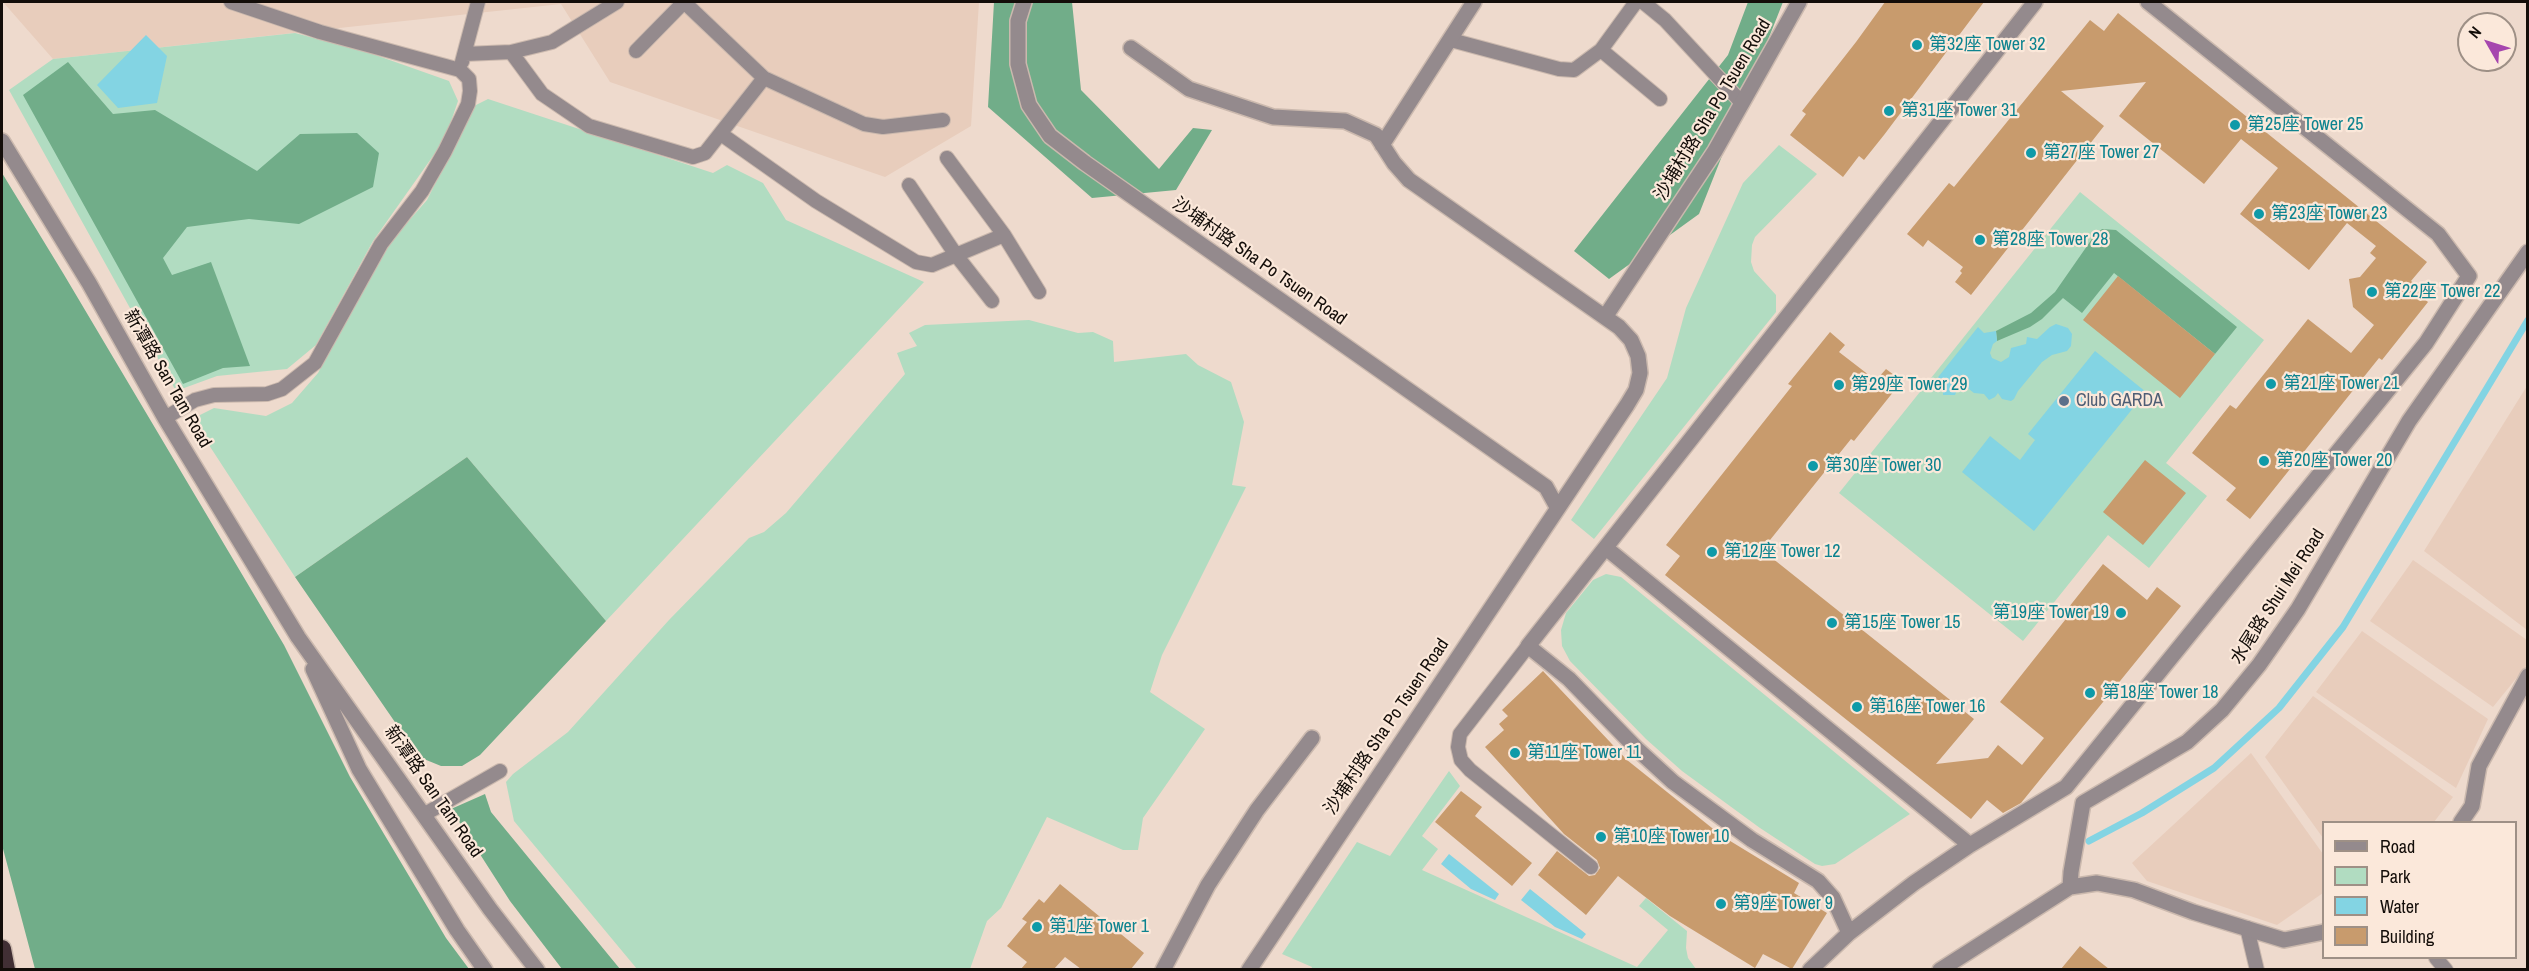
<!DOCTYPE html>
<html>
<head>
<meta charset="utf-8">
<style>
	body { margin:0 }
	#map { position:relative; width:2529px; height:971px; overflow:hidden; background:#eedacd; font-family:"Archivo Narrow",sans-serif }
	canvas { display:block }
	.frame { position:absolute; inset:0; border:3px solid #130d09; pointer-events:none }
	.legend { position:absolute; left:2322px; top:821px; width:195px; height:138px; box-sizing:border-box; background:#fbe8da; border:2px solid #9e9086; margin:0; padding:8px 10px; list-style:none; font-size:18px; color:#130d09 }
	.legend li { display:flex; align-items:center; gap:12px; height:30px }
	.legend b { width:30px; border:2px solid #9e9086 }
	.north { position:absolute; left:2457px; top:12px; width:60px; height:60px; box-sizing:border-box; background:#fbe8da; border:2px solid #9e9086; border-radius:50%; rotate:309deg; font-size:16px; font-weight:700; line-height:24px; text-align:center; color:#130d09 }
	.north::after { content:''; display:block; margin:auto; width:21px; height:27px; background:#a646ae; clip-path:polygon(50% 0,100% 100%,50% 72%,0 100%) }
</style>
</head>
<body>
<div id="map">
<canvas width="2529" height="971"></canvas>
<div class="frame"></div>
<ul class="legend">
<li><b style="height:8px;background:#948a8d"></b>Road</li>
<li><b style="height:16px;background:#b1dcc1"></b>Park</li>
<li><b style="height:16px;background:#83d4e3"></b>Water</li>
<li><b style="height:16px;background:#c89b6d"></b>Building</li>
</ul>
<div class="north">N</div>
</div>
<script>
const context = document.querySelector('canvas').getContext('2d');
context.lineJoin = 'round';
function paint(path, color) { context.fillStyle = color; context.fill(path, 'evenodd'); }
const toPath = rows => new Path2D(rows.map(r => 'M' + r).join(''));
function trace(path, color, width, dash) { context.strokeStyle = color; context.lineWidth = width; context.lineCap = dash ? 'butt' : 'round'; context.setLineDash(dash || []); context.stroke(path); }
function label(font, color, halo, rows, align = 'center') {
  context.font = font + ' "Archivo Narrow","Noto Sans TC",sans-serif'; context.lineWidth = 4.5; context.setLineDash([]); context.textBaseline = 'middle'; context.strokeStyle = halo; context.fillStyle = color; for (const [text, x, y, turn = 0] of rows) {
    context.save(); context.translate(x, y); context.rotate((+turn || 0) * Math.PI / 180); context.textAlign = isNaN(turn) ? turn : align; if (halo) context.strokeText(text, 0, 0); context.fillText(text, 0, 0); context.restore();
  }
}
const built = toPath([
	[3,2,979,2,971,126,885,177,610,82,561,4,53,59],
	[2527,386,2527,630,2424,551],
	[2413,560,2527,640,2527,665,2493,707,2370,621],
	[2362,631,2488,719,2456,788,2316,692],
	[2313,696,2453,797,2434,822,2324,822,2323,838,2265,757],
	[2251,753,2323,854,2323,893,2277,925,2147,881,2132,863]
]);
const green = toPath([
	[295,33,367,52,449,81,458,101,445,139,373,241,316,345,287,369,217,376,176,391,9,90,53,59],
	[488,99,713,173,727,165,763,183,786,220,924,282,606,621,467,457,295,577,192,419,214,408,266,416,292,403,318,373,386,247,427,200,474,106],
	[1779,145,1817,174,1755,237,1752,245,1751,262,1754,271,1776,295,1776,312,1594,539,1571,520,1667,378,1686,308,1743,183],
	[2080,192,2264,340,2166,463,2207,496,2149,568,2108,535,2023,641,1839,493],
	[1029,320,1078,333,1093,332,1113,341,1114,362,1186,354,1198,365,1231,382,1244,422,1232,485,1246,487,1162,655,1150,692,1205,729,1143,818,1138,850,1123,850,1047,817,1001,908,987,921,970,969,637,969,514,821,506,782,513,774,568,732,669,620,749,538,764,532,786,513,905,374,897,353,917,346,909,333,925,325],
	[1606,574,1621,577,1910,814,1835,864,1822,866,1815,864,1760,828,1682,771,1646,739,1570,661,1562,646,1561,630,1566,613,1593,580],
	[1449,771,1460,786,1422,836,1438,849,1422,870,1637,967,1668,930,1639,906,1646,898,1687,931,1686,948,1688,958,1696,969,1311,970,1312,967,1282,954,1357,842,1390,856]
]);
const forest = toPath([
	[994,2,1072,2,1081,90,1159,169,1193,128,1212,130,1176,190,1092,198,988,107],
	[1748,2,1783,2,1699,214,1609,279,1574,251,1728,55],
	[68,62,113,114,155,110,257,171,300,134,357,133,379,153,373,187,299,224,249,219,187,227,163,258,172,275,211,262,250,366,223,368,183,384,23,95],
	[2,173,63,273,284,645,350,777,446,938,469,969,35,969,2,845],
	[2102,229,2116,230,2237,327,2215,354,2114,273,2082,313,2063,298,2042,319,2030,327,1997,341,1996,331,2031,313,2055,292,2094,236],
	[467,457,606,621,480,755,462,766,441,766,419,757,295,577],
	[485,794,491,812,620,969,562,969,510,901,451,809]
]);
const water = toPath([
	[146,35,167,56,157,103,118,108,97,85],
	[2056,324,2068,328,2072,334,2071,346,2067,351,2052,355,2042,362,2018,391,2014,399,2011,401,2002,399,1998,393,1995,397,1989,400,1984,394,1974,393,1965,386,1957,390,1955,395,1943,395,1943,387,1935,381,1978,327,1984,333,1996,331,1997,341,1993,344,1990,353,1992,358,2001,362,2009,357,2011,348,2026,344,2027,337,2037,339,2050,327],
	[2095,351,2146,392,2034,531,1962,472,1990,436,2020,460,2035,440,2028,434],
	[1449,854,1499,894,1495,900,1471,889,1441,864],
	[1530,889,1586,934,1582,939,1555,927,1521,900]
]);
const stream = toPath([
	[2089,841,2142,813,2214,768,2279,708,2343,627,2528,320]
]);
const building = toPath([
	[1885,2,1984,2,1884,135,1864,160,1859,156,1843,177,1790,135,1806,114,1802,111,1856,42],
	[2118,13,2427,262,2411,281,2426,293,2423,298,2428,302,2382,360,2379,358,2250,519,2226,500,2236,488,2192,453,2230,405,2236,409,2308,319,2351,353,2374,325,2353,307,2349,279,2360,277,2376,258,2370,253,2376,246,2347,223,2309,270,2240,214,2278,168,2241,139,2204,184,2119,116,2146,82,2061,91,2104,126,1971,295,1955,282,1962,273,1960,271,1963,267,1928,240,1923,247,1907,234,1949,183,1954,187,2090,20,2104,31],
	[2118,276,2215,354,2180,398,2083,320],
	[1830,332,1845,345,1839,352,1874,379,1876,376,1878,378,1886,369,1902,381,1854,441,1851,439,1762,550,1974,719,1936,764,1988,758,1998,745,2022,765,2044,738,2000,702,2069,615,2065,612,2103,564,2147,600,2157,587,2181,606,2021,803,2003,813,1987,800,1971,819,1665,575,1680,556,1666,545,1792,386,1788,384],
	[2145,460,2186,493,2143,545,2103,512],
	[1543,671,1627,760,1722,836,1799,883,1794,893,1827,913,1792,969,1763,954,1755,968,1670,916,1618,876,1586,915,1538,875,1557,851,1589,876,1595,875,1600,868,1597,860,1564,834,1485,747,1504,730,1499,724,1508,716,1502,710],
	[1461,791,1482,807,1475,816,1532,863,1512,886,1435,822],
	[1060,884,1144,953,1131,969,1081,969,1065,957,1054,969,1021,969,1027,962,1007,946,1027,922,1022,919,1039,899,1044,903],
	[2080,946,2109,969,2061,969]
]);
const service = toPath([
	[684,2,764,78,864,124,883,127,943,120],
	[1643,2,1665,20,1742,103],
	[1451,40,1559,69,1574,70,1601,50,1636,2],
	[1601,50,1660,99],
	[636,51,684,2],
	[511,52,542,94,589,126,693,157,705,153,764,78],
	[465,54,511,52,552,42,617,2],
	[462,62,478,2],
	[721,134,816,201,916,262,932,265,1004,235],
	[947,158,1004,235,1039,292],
	[909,185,956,255,992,301],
	[165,418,195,400,214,395,267,394,282,389,315,363,381,244,422,191,445,151,468,104,470,91,469,79,460,70,320,32,231,2],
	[1528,646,1460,734,1458,747,1461,760,1470,770,1591,867],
	[425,814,500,771],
	[2247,928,2257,970],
	[2436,958,2446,970]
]);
const minor = toPath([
	[1024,2,1018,21,1018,64,1029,105,1050,136,1085,163,1546,487,1557,507],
	[1131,48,1189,89,1273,117,1345,121,1376,135,1394,163,1409,180,1619,327,1631,340,1638,356,1640,373,1636,390,1627,405,1249,970],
	[1382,145,1474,2],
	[1605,317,1715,151,1799,2],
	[1606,548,1970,845],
	[2461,822,2472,806,2479,766,2528,676],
	[2070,887,2071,872,2083,803,2187,742,2222,710,2259,665,2298,609,2409,421,2528,252],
	[1849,933,1833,898,1818,881,1752,840,1673,782,1637,749,1569,679,1528,646,2035,2],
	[1163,970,1208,885,1257,810,1312,738],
	[1810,970,1849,933,1914,883,1970,845,2066,787,2426,343,2469,276,2438,234,2148,2],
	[1940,970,2070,887,2097,883,2134,890,2193,912,2284,940,2324,932]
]);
const tertiary = toPath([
	[2,141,89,283,165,418,298,637,490,909,537,970],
	[313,669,359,769,457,930,485,970]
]);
const motorway = toPath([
	[2,949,6,970]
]);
const markers = [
	[1917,45,6,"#0f9aa8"],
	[1889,111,6,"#0f9aa8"],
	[2235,125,6,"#0f9aa8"],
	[2031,153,6,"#0f9aa8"],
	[2259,214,6,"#0f9aa8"],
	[1980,240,6,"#0f9aa8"],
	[2372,292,6,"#0f9aa8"],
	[2271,384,6,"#0f9aa8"],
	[1839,385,6,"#0f9aa8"],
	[2064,401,6,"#5c6f8a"],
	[2264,461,6,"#0f9aa8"],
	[1813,466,6,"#0f9aa8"],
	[1712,552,6,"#0f9aa8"],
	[2121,613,6,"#0f9aa8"],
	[1832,623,6,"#0f9aa8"],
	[2090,693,6,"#0f9aa8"],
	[1857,707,6,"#0f9aa8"],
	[1515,753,6,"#0f9aa8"],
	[1601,837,6,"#0f9aa8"],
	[1721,904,6,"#0f9aa8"],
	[1037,927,6,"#0f9aa8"]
];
const cultureNames = [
	["第32座 Tower 32",1929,45],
	["第31座 Tower 31",1901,111],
	["第25座 Tower 25",2247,125],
	["第27座 Tower 27",2043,153],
	["第23座 Tower 23",2271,214],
	["第28座 Tower 28",1992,240],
	["第22座 Tower 22",2384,292],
	["第21座 Tower 21",2283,384],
	["第29座 Tower 29",1851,385],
	["第20座 Tower 20",2276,461],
	["第30座 Tower 30",1825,466],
	["第12座 Tower 12",1724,552],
	["第19座 Tower 19",2109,613,"right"],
	["第15座 Tower 15",1844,623],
	["第18座 Tower 18",2102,693],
	["第16座 Tower 16",1869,707],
	["第11座 Tower 11",1527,753],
	["第10座 Tower 10",1613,837],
	["第9座 Tower 9",1733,904],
	["第1座 Tower 1",1049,927]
];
const streetNames = [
	["沙埔村路 Sha Po Tsuen Road",1713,110,-59],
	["沙埔村路 Sha Po Tsuen Road",1259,262,35],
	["新潭路 San Tam Road",167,379,60],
	["水尾路 Shui Mei Road",2278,597,-57],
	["沙埔村路 Sha Po Tsuen Road",1387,727,-56],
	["新潭路 San Tam Road",433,792,55]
];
const serviceNames = [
	["Club GARDA",2076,401]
];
paint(built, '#e8cdbc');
paint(green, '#b1dcc1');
paint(forest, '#71ad89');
paint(water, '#83d4e3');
trace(stream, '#83d4e3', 7);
paint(building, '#c89b6d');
trace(service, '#cbb9ae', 16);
trace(minor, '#cbb9ae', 18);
trace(tertiary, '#cbb9ae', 18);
trace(motorway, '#cbb9ae', 21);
trace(service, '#948a8d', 14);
trace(minor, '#948a8d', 15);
trace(tertiary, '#948a8d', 15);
trace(motorway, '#412f34', 18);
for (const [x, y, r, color] of markers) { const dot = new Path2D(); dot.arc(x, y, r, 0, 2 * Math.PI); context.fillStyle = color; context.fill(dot); trace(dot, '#fbe8da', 2); }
label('18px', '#0d838f', '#fbe8da', cultureNames, 'left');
label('18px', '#130d09', '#fbe8da', streetNames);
label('18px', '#4e5e75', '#fbe8da', serviceNames, 'left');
</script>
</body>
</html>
